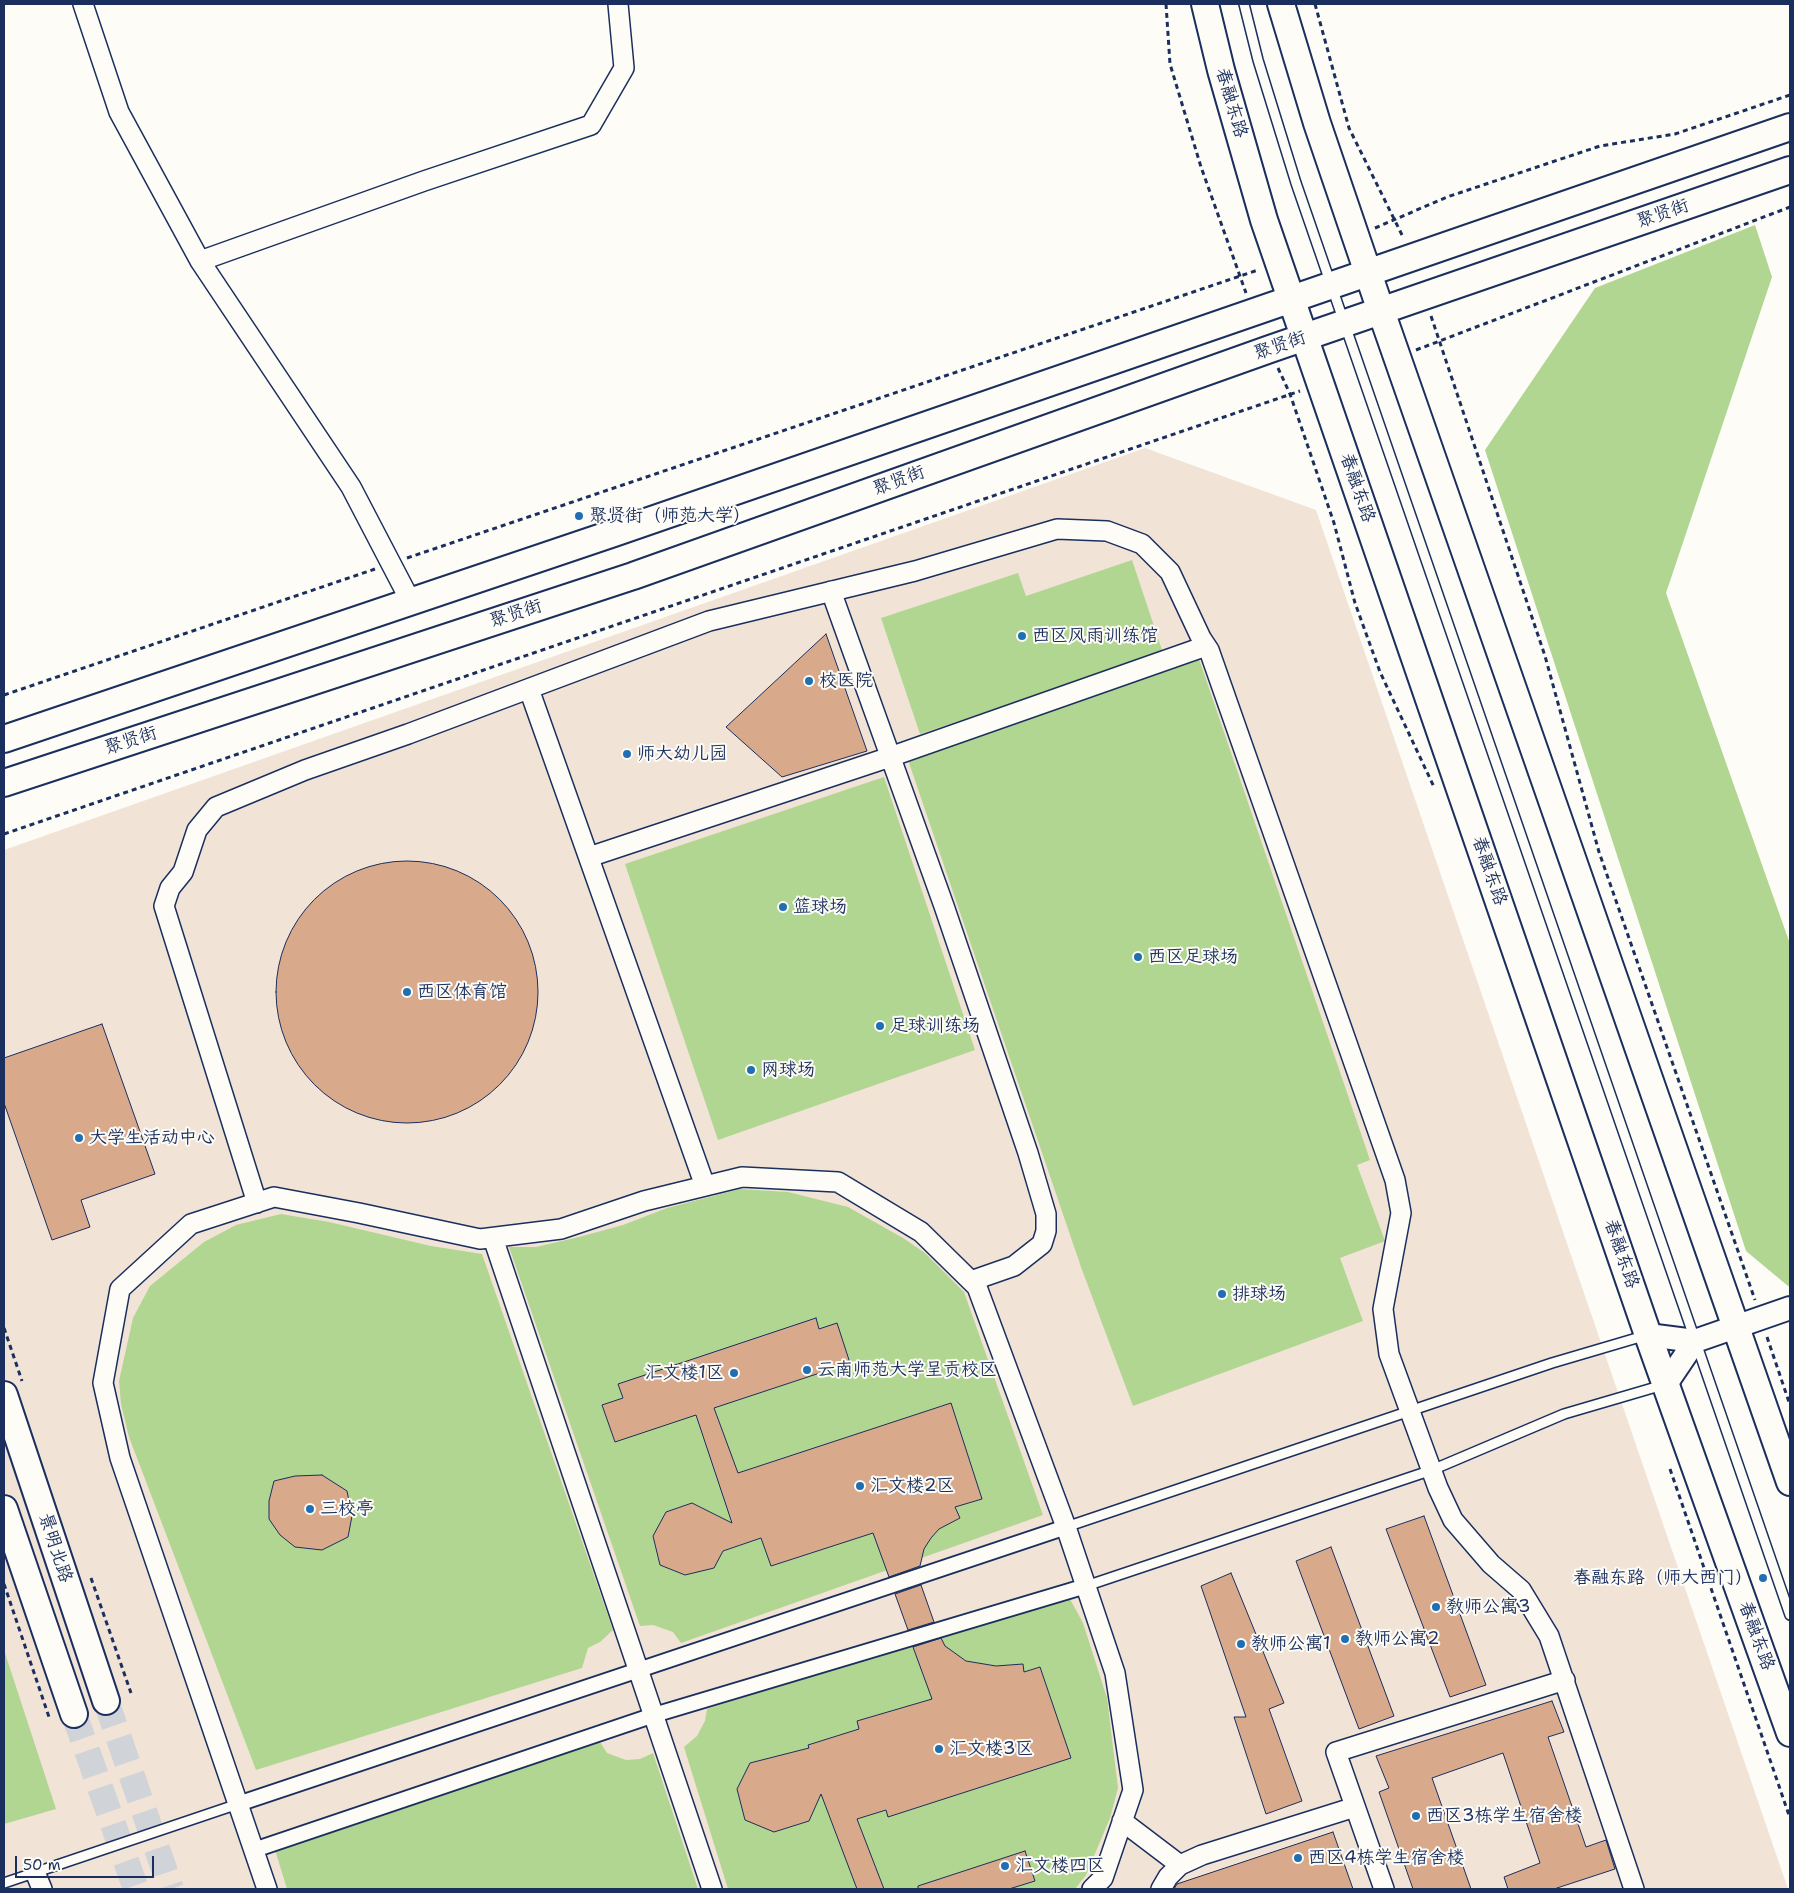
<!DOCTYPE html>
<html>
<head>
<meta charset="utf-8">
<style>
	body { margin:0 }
	#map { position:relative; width:1794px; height:1893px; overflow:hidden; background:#fdfcf7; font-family:"Shantell Sans",sans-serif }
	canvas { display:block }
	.frame { position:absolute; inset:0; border:5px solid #1b2f5e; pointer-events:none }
	.scale { position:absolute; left:15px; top:1856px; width:139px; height:22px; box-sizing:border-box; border:2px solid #1b2f5e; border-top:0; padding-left:6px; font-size:15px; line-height:18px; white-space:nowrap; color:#1b2f5e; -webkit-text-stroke:4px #fdfcf7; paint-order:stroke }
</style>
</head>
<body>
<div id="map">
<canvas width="1794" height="1893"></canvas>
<div class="frame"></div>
<div class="scale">50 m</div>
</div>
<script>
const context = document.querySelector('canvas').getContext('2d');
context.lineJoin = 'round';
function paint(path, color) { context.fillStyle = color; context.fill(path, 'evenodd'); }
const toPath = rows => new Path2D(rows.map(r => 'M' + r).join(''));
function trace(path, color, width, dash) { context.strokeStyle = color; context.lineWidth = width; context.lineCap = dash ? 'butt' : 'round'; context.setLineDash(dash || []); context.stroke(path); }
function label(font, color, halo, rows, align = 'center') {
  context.font = font + ' "Shantell Sans","LXGW WenKai TC",sans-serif'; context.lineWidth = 4; context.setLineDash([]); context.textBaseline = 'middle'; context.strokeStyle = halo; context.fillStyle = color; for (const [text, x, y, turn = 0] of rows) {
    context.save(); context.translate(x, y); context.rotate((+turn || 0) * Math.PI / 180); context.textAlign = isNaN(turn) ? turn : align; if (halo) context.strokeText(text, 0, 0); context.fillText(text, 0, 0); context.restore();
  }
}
const built = toPath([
	[1145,448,1316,510,1788,1889,4,1889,4,850]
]);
const green = toPath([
	[1755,225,1772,277,1666,593,1790,944,1790,1285,1788,1286,1746,1251,1485,450,1595,288],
	[1132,560,1163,653,920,734,881,618,1018,573,1026,596],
	[1198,656,1370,1160,1357,1165,1385,1241,1340,1258,1363,1321,1133,1406,1081,1267,906,754],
	[884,777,975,1050,718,1140,625,864],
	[740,1189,788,1192,848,1207,903,1238,925,1253,964,1292,1043,1515,681,1643,673,1632,653,1625,640,1626,509,1247,536,1247,579,1237,623,1225,667,1208],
	[281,1214,329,1222,431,1246,482,1254,613,1630,600,1642,588,1648,582,1668,256,1770,129,1437,121,1404,119,1381,133,1318,150,1286,204,1242,236,1225],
	[1064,1588,1083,1623,1107,1698,1118,1788,1110,1818,1086,1875,1075,1889,728,1889,684,1747,697,1736,705,1721,707,1709],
	[4,1650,56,1809,4,1824],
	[600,1742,607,1753,626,1760,640,1759,653,1753,698,1889,287,1889,272,1840]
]);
const building = toPath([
	[826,634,867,751,782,777,726,727,826,634],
	'276 992a131 131 0 1 1 262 0a131 131 0 1 1-262 0Z',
	[102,1024,155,1174,81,1200,90,1227,52,1240,4,1103,4,1058,102,1024],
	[816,1318,819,1329,837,1323,850,1363,714,1408,738,1473,951,1403,982,1499,955,1507,960,1518,939,1529,931,1538,924,1549,920,1566,889,1577,873,1533,771,1566,761,1538,723,1551,714,1568,685,1575,660,1565,653,1536,666,1512,692,1503,732,1523,696,1415,615,1442,602,1405,623,1398,618,1384,816,1318],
	[322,1475,347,1491,352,1516,348,1537,322,1550,295,1547,280,1535,269,1519,269,1501,274,1481,295,1476,322,1475],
	[1424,1516,1486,1685,1450,1697,1386,1529,1424,1516],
	[1331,1547,1394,1716,1359,1729,1296,1561,1331,1547],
	[1231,1573,1284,1703,1269,1709,1302,1801,1266,1814,1234,1717,1246,1717,1201,1586,1231,1573],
	[921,1585,934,1622,908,1630,895,1594,921,1585],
	[941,1638,945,1646,966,1661,996,1666,1023,1664,1024,1672,1040,1667,1071,1758,888,1817,886,1810,857,1819,884,1889,857,1889,821,1794,809,1821,774,1832,745,1820,737,1789,750,1763,809,1748,808,1745,859,1729,857,1721,932,1699,913,1647,941,1638],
	[1552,1701,1564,1732,1548,1737,1586,1847,1606,1840,1615,1869,1554,1889,1508,1889,1504,1877,1540,1863,1503,1753,1432,1778,1471,1889,1413,1889,1379,1792,1389,1788,1376,1756,1552,1701],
	[1333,1832,1353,1889,1174,1889,1177,1884,1333,1832],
	[1025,1851,1035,1881,1009,1889,918,1889,918,1886,1025,1851]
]);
const secondaryTunnel = toPath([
	[106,1701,171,1889],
	[74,1714,136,1889]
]);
const path = toPath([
	[1166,4,1170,64,1201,167,1246,293],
	[1315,4,1349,128,1403,237],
	[1375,228,1447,197,1600,146,1675,134,1790,95],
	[1431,316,1545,656,1599,852,1755,1300],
	[1416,350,1790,207],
	[1278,368,1290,394,1334,523,1355,603,1380,672,1434,787],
	[407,558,1258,270],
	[4,695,375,569],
	[4,834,1300,391],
	[4,1328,22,1381],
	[1767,1337,1790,1405],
	[1670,1469,1790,1818],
	[91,1578,131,1693],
	[4,1584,50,1720]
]);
const service = toPath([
	[1244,4,1258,60,1296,183,1790,1615],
	[1066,1527,1552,1363,1647,1335],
	[1086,1586,1432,1470,1564,1414,1663,1385],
	[4,1883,238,1804]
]);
const pedestrian = toPath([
	[238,1804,1066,1527],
	[254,1850,654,1715,1086,1586]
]);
const minor = toPath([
	[83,4,119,112,200,261,351,487,411,602],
	[200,261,424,181,591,125,624,68,618,4],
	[831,591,944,906,1028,1153,1046,1214,1046,1231,1042,1244,1014,1266,971,1281],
	[529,689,705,1186],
	[589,857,890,757,1206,646],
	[257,1203,164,906,170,888,183,872,197,830,216,807,305,770,408,734,709,621,915,571,1057,529,1107,531,1142,544,1170,572,1201,638,1209,650,1395,1180,1401,1213,1383,1309,1389,1354,1438,1488,1453,1520,1491,1564,1521,1590,1549,1636,1634,1889],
	[493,1238,712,1889],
	[1122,1821,1180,1865],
	[35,1872,42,1889],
	[267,1889,120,1458,103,1383,120,1289,191,1224,274,1197,359,1213,480,1239,561,1229,644,1201,742,1177,838,1182,921,1232,977,1287,1066,1527,1115,1673,1133,1790,1103,1878,1092,1889],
	[1161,1889,1168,1877,1180,1865,1202,1855,1355,1807],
	[1384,1889,1336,1752,1565,1680]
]);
const tertiary = toPath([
	[1648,1335,1695,1341,1790,1308],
	[1666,1384,1695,1341]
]);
const secondary = toPath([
	[1205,4,1221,70,1264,220,1648,1335,1790,1733],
	[1281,4,1317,123,1381,311,1790,1482],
	[4,739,614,533,1790,127],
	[4,783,633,576,1270,349,1790,170],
	[4,1395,106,1701],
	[4,1509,74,1714]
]);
const markers = [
	[579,516,5,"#1f6fb2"],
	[1022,636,5,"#1f6fb2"],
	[809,681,5,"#1f6fb2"],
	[627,754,5,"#1f6fb2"],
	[783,907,5,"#1f6fb2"],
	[1138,957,5,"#1f6fb2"],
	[407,992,5,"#1f6fb2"],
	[880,1026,5,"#1f6fb2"],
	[751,1070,5,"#1f6fb2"],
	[79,1138,5,"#1f6fb2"],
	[1222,1294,5,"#1f6fb2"],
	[807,1370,5,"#1f6fb2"],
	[734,1373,5,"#1f6fb2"],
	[860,1486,5,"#1f6fb2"],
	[310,1509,5,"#1f6fb2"],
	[1763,1578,5,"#1f6fb2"],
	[1436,1607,5,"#1f6fb2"],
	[1345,1639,5,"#1f6fb2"],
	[1241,1644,5,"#1f6fb2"],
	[939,1749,5,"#1f6fb2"],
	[1416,1816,5,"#1f6fb2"],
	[1298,1858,5,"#1f6fb2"],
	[1005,1866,5,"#1f6fb2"]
];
const streetNames = [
	["春融东路",1231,103,74],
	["聚贤街",1663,214,-19],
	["聚贤街",1280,346,-19],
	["聚贤街",899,481,-20],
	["春融东路",1357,488,71],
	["聚贤街",516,614,-18],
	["聚贤街",131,741,-18],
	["春融东路",1489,871,71],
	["春融东路",1621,1254,71],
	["景明北路",55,1548,72],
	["春融东路",1756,1636,70]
];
const poiNames = [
	["聚贤街（师范大学）",589,516],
	["西区风雨训练馆",1032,636],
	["校医院",819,681],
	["师大幼儿园",637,754],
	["篮球场",793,907],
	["西区足球场",1148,957],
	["西区体育馆",417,992],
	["足球训练场",890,1026],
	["网球场",761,1070],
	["大学生活动中心",89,1138],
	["排球场",1232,1294],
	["云南师范大学呈贡校区",817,1370],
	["汇文楼1区",724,1373,"right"],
	["汇文楼2区",870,1486],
	["三校亭",320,1509],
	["春融东路（师大西门）",1753,1578,"right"],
	["教师公寓3",1446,1607],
	["教师公寓2",1355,1639],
	["教师公寓1",1251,1644],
	["汇文楼3区",949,1749],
	["西区3栋学生宿舍楼",1426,1816],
	["西区4栋学生宿舍楼",1308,1858],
	["汇文楼四区",1015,1866]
];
paint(built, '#f2e3d7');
paint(green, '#b1d691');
paint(building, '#d9a98b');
trace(building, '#1b2f5e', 1);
trace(secondaryTunnel, '#d0d3d8', 26, [26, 13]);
trace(service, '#1b2f5e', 12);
trace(pedestrian, '#1b2f5e', 18);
trace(minor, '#1b2f5e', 22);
trace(tertiary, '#1b2f5e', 26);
trace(secondary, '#1b2f5e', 30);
trace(path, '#1b2f5e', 3, [5, 4]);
trace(service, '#fdfcf7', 9);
trace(pedestrian, '#fdfcf7', 14);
trace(minor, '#fdfcf7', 19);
trace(tertiary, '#fdfcf7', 22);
trace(secondary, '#fdfcf7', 26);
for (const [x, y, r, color] of markers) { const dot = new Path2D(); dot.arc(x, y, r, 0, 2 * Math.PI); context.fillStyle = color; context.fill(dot); trace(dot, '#fdfcf7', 2); }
label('18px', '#1b2f5e', '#fdfcf7', streetNames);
label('18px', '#1b2f5e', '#fdfcf7', poiNames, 'left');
</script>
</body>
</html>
